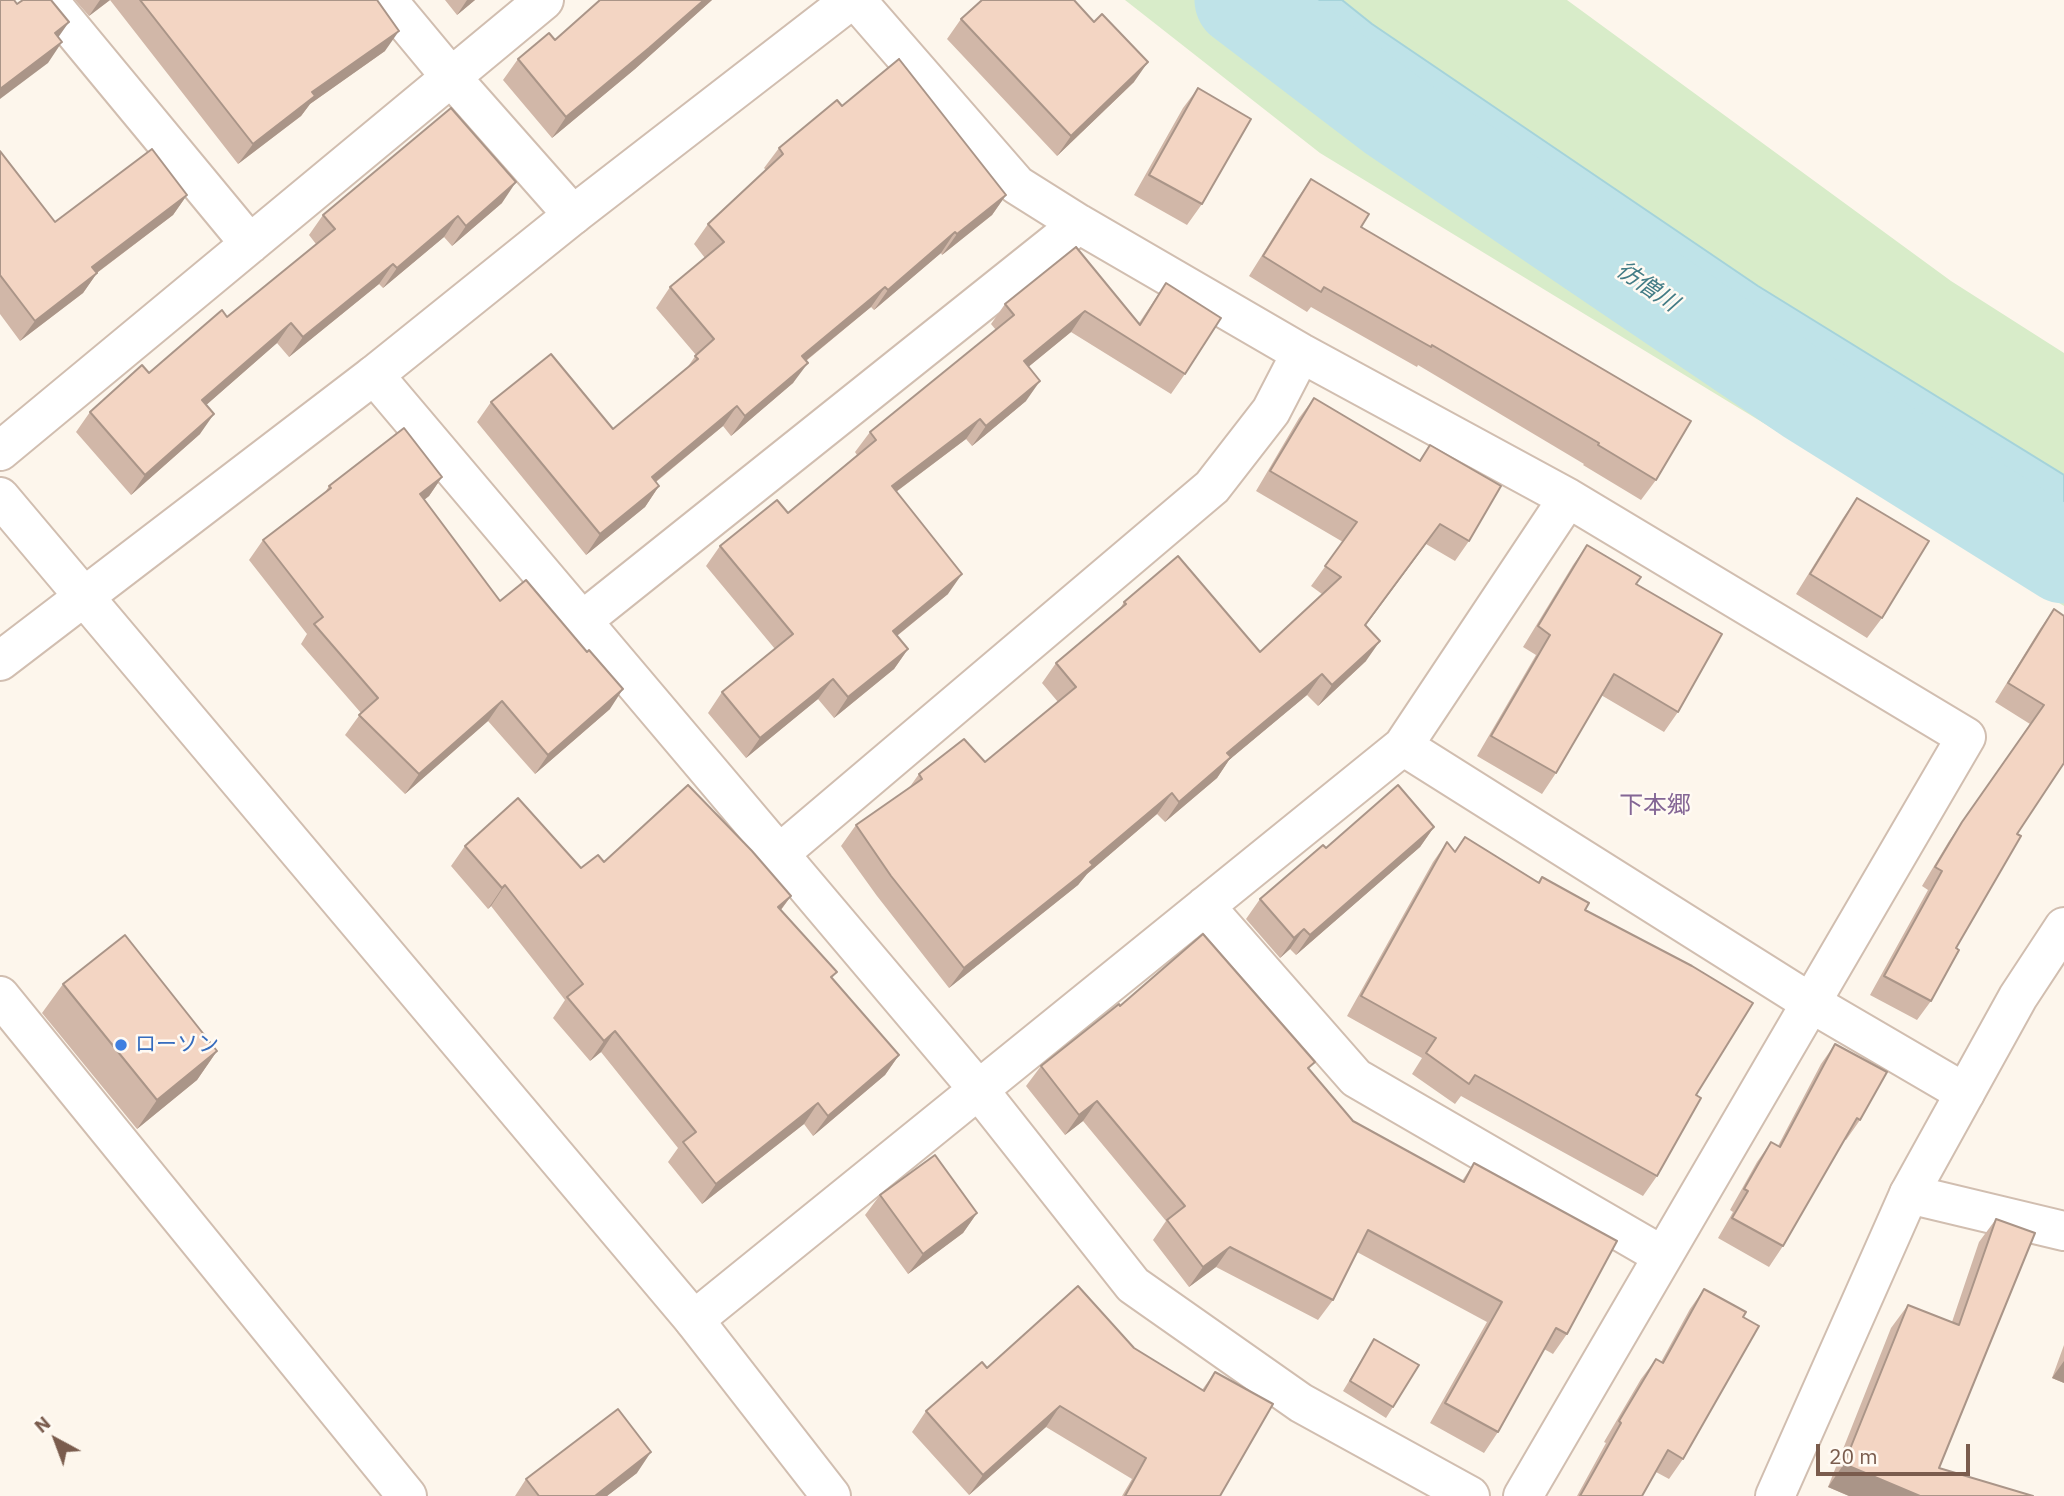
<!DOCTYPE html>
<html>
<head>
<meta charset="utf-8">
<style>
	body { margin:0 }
	#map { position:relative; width:2064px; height:1496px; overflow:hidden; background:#fdf6ec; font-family:"IBM Plex Sans",sans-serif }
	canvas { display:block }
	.north { position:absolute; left:21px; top:1405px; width:70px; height:70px; -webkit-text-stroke:5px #fffaf3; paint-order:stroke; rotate:319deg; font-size:19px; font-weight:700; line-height:28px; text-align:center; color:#7a5c4d }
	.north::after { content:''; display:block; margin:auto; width:24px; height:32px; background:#7a5c4d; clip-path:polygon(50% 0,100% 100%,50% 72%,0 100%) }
	.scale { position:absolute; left:1816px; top:1444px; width:154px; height:32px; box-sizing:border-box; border:4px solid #7a5c4d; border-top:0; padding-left:9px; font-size:21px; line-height:24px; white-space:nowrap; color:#7a5c4d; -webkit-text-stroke:5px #fffaf3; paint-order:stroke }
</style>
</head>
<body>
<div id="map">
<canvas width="2064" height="1496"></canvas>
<div class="north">N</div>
<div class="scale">20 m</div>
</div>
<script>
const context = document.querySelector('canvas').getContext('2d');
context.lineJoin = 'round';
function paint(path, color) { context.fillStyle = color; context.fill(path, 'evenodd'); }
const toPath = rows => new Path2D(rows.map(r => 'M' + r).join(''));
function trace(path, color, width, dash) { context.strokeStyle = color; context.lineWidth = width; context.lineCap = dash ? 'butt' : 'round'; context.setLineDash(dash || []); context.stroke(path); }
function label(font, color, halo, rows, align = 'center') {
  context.font = font + ' "IBM Plex Sans","Noto Sans JP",sans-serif'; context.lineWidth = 5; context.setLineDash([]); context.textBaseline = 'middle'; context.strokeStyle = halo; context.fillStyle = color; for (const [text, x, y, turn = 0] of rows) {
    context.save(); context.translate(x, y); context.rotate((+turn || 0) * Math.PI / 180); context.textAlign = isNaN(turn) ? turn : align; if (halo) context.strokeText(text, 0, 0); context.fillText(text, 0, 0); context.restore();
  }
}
const green = toPath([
	[1125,0,1567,0,1951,281,2064,353,2064,606,1320,153]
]);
const water = toPath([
	[1241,0,1342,0,1372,24,1758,286,2064,475,2064,551,1761,364,1576,239,1241,0]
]);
const river = toPath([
	[1241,0,1392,115,1808,397,2064,557]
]);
const minor = toPath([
	[48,0,250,244],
	[387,0,451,77,573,215],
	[856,0,1017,185,1079,224,1301,353,1568,498,1966,737,1523,1496],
	[374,375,978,1089,1133,1285,1301,1403,1470,1496],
	[0,451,544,0],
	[582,621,1079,224],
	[1403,746,1811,1003,1965,1093],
	[779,854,1212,487,1271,411,1301,353],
	[1205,906,1356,1078,1663,1256],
	[0,996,407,1496],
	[1909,1194,2064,1231],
	[694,1320,1403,746,1568,498]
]);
const tertiary = toPath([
	[0,497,694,1320,831,1496],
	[0,661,374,375,573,215,851,0],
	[1775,1496,1909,1194,2018,997,2064,927]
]);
const wall = toPath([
	[75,0,377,0,385,51,310,104,301,116,238,164,110,0,89,16],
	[445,0,475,0,457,15],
	[600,0,712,0,635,69,552,138,503,80,518,59,555,40],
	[961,19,1134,82,1057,156,947,39],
	[1198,88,1202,204,1187,225,1134,195,1183,108],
	[842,106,1006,195,992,215,942,255,941,253,874,310,871,307,806,361,793,383,731,436,723,426,656,482,659,486,645,507,586,555,477,422,491,402,613,429,687,368,696,355,656,308,670,287,705,258,694,244,708,224,766,170,764,168,779,148],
	[0,151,55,222,187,195,173,215,97,273,83,293,20,341,0,314],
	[1311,179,1361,227,1656,480,1641,500,1583,465,1584,464,1418,365,1417,367,1311,307,1307,312,1249,276,1297,199],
	[502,203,452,246,444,237,383,288,379,284,289,357,277,343,206,405,200,434,131,495,76,432,90,412,149,373,227,317,316,244,309,235,323,215],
	[1076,247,1139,323,1166,283,1185,374,1171,394,1071,332,1028,367,1026,401,972,446,966,439,896,492,948,594,897,636,908,649,894,669,834,718,818,699,746,758,708,713,722,692,775,649,706,566,720,546,788,513,857,455,855,452,870,432,996,330,991,324,1005,304],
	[1314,398,1419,461,1430,445,1469,541,1455,561,1426,544,1366,625,1366,661,1318,706,1307,695,1229,760,1217,778,1165,822,1157,814,1087,874,1078,885,949,988,877,896,841,846,856,825,909,788,919,774,985,762,1058,702,1042,683,1056,663,1118,612,1124,602,1260,652,1322,594,1311,586,1343,542,1256,491,1299,418],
	[442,477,429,496,424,500,500,601,610,709,535,774,488,721,405,794,345,735,361,713,301,644,307,634,249,560,263,540,324,494,329,486],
	[1857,498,1882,618,1867,638,1796,594,1843,518],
	[1587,545,1636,584,1678,712,1664,732,1601,695,1556,773,1542,794,1477,756,1536,655,1523,647,1573,565],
	[2054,609,2064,616,2017,834,1956,948,1931,1001,1917,1020,1870,995,1928,890,1922,886,1949,841,2030,724,1995,702,2040,629],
	[1434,827,1420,847,1296,955,1290,949,1280,958,1246,919,1260,899,1326,848],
	[1465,837,1538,882,1542,877,1585,910,1696,1095,1657,1176,1643,1196,1461,1096,1455,1104,1412,1074,1422,1058,1347,1016,1433,862,1447,842,1455,851],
	[465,846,581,868,604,862,791,896,781,910,837,972,832,978,899,1055,885,1075,813,1136,804,1124,702,1204,668,1162,678,1148,601,1052,590,1061,553,1018,565,1000,491,906,488,909,451,866],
	[63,984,217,1051,197,1080,137,1129,42,1013],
	[1835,1044,1860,1120,1846,1140,1844,1139,1783,1246,1769,1267,1718,1238,1733,1212,1730,1210,1757,1162,1771,1142,1778,1146,1821,1064],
	[1041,1066,1309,1070,1353,1121,1462,1181,1474,1163,1567,1334,1553,1354,1544,1349,1498,1432,1484,1453,1430,1423,1487,1322,1357,1252,1333,1300,1318,1320,1216,1267,1189,1287,1153,1240,1166,1221,1083,1121,1065,1135,1026,1086],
	[880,1195,977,1213,963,1233,908,1274,865,1215],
	[1996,1219,1939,1468,2033,1496,1849,1496,1828,1487,1891,1328,1908,1305,1952,1322,1979,1242],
	[1704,1289,1743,1317,1683,1459,1669,1479,1656,1472,1642,1496,1577,1496,1606,1443,1604,1442,1641,1379,1656,1359,1661,1362,1690,1309],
	[1374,1339,1393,1407,1386,1418,1343,1391],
	[2064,1345,2064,1383,2052,1378],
	[1134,1348,1202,1390,1215,1372,1220,1496,1122,1496,1132,1479,1046,1427,969,1495,912,1432,926,1411,987,1368],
	[637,1473,607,1496,515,1496,526,1479]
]);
const shadedWall = toPath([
	[100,0,110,0,89,16],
	[467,0,475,0,457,15],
	[704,0,712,0,635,69,552,138,566,117],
	[69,22,55,42,55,33],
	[399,31,385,51,310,104,301,116,238,164,253,144,312,92],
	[62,42,48,63,0,99,0,89],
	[1148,62,1134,82,1057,156,1071,136],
	[516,182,502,203,452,246,466,226],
	[187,195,173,215,78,287,92,267],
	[1006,195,992,215,942,255,957,234],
	[458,216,444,237,383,288,397,268],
	[955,232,941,253,874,310,888,290],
	[393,264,379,284,289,357,303,337],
	[97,273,83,293,20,341,35,321],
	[885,287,871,307,787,376,802,356],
	[1085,311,1071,332,1010,382,1024,361],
	[291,323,277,343,188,421,202,400],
	[808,363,793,383,731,436,745,416],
	[1040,381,1026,401,972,446,986,426],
	[737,406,723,426,637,497,652,477],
	[214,414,200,434,131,495,145,475],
	[980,419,966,439,877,506,892,486],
	[442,477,429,496,406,514,420,494],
	[659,486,645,507,586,555,600,534],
	[1440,524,1426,544,1351,645,1365,625],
	[962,574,948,594,878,651,893,631],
	[1380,641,1366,661,1318,706,1332,685],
	[908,649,894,669,834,718,848,697],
	[1322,674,1307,695,1229,760,1217,778,1165,822,1179,802,1227,753],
	[833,679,818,699,746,758,760,738],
	[623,689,610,709,535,774,548,755],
	[502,701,488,721,405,794,419,774],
	[1172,793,1157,814,1087,874,1078,885,949,988,964,968],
	[1434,827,1420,847,1296,955,1310,935],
	[505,885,491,906,488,909,502,888],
	[791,896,776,916,778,907],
	[1304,929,1290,949,1280,958,1294,938],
	[615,1031,601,1052,590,1061,604,1041],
	[217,1051,197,1080,137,1129,157,1100],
	[899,1055,885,1075,813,1136,828,1116],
	[1097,1101,1083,1121,1065,1135,1079,1115],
	[818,1103,804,1124,702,1204,716,1184],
	[977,1213,963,1233,908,1274,923,1254],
	[1230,1247,1216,1267,1189,1287,1203,1267],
	[2064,1361,2064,1383,2052,1378],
	[1060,1406,1046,1427,969,1495,983,1475],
	[651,1452,637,1473,607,1496,595,1496],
	[1844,1464,1920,1496,1849,1496,1828,1487]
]);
const building = toPath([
	[0,0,14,0,17,4,23,0,51,0,69,22,55,33,62,42,0,89,0,0],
	[140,0,377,0,399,31,312,92,315,96,253,144,140,0],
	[600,0,704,0,649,48,566,117,518,59,549,33,555,40,600,0],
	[982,0,1074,0,1094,22,1102,14,1148,62,1071,136,961,19,982,0],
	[899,59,1006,195,957,234,955,232,888,290,885,287,802,356,808,363,745,416,737,406,652,477,659,486,600,534,491,402,551,354,613,429,698,359,695,356,714,339,670,287,724,242,708,224,783,154,779,148,837,100,842,106,899,59],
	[1198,88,1251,119,1202,204,1149,175,1198,88],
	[451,108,516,182,466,226,458,216,397,268,393,264,303,337,291,323,202,400,214,414,145,475,90,412,142,365,149,373,222,310,227,317,335,229,323,215,451,108],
	[152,149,187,195,92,267,97,273,35,321,0,275,0,151,55,222,152,149],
	[1311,179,1369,214,1361,227,1691,421,1656,480,1598,445,1599,443,1432,345,1431,347,1324,287,1321,292,1263,256,1311,179],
	[1076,247,1140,325,1166,283,1221,318,1185,374,1085,311,1024,361,1040,381,986,426,980,419,892,486,962,574,893,631,908,649,848,697,833,679,760,738,722,692,793,634,720,546,777,500,788,513,876,440,870,432,1014,315,1005,304,1076,247],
	[1314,398,1420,461,1430,445,1501,486,1469,541,1440,524,1365,625,1380,641,1332,685,1322,674,1227,753,1231,757,1179,802,1172,793,1090,862,1093,865,964,968,891,876,856,825,922,779,919,774,964,739,985,762,1076,687,1056,663,1126,604,1124,602,1178,556,1260,652,1341,577,1325,566,1357,522,1270,471,1314,398],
	[404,428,442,477,420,494,500,601,526,580,587,652,589,650,623,689,548,755,502,701,419,774,359,715,378,698,314,624,323,617,263,540,331,488,329,486,404,428],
	[1857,498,1929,541,1882,618,1810,574,1857,498],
	[1587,545,1641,577,1636,584,1722,634,1678,712,1614,674,1556,773,1491,736,1550,635,1538,626,1587,545],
	[2054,609,2064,616,2064,763,2017,834,2021,836,1956,948,1959,950,1931,1001,1884,976,1942,871,1935,867,1962,822,2044,705,2008,683,2054,609],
	[688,785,752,851,791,896,778,907,837,972,831,977,899,1055,828,1116,818,1103,716,1184,683,1142,696,1132,615,1031,604,1041,567,997,583,984,505,885,502,888,465,846,518,798,581,868,598,855,604,862,688,785],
	[1398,785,1434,827,1310,935,1304,929,1294,938,1260,899,1323,845,1326,848,1398,785],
	[1465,837,1539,883,1542,877,1589,903,1585,910,1692,966,1753,1003,1696,1095,1701,1098,1657,1176,1475,1075,1469,1084,1426,1053,1436,1038,1361,996,1447,842,1455,852,1465,837],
	[1203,934,1315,1062,1308,1068,1353,1121,1464,1182,1474,1163,1617,1241,1567,1334,1556,1328,1498,1432,1445,1403,1502,1302,1368,1230,1333,1300,1230,1247,1203,1267,1167,1220,1185,1206,1097,1101,1079,1115,1041,1066,1119,1004,1120,1006,1203,934],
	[125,935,217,1051,157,1100,63,984,125,935],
	[1835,1044,1887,1072,1860,1120,1857,1118,1783,1246,1732,1218,1748,1191,1744,1189,1771,1142,1780,1147,1835,1044],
	[935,1155,977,1213,923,1254,880,1195,935,1155],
	[1996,1219,2035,1233,1939,1468,2033,1496,1920,1496,1844,1464,1908,1305,1959,1325,1996,1219],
	[1078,1286,1134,1348,1204,1391,1215,1372,1273,1404,1220,1496,1125,1496,1146,1458,1060,1406,983,1475,926,1411,982,1362,987,1368,1078,1286],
	[1704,1289,1746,1312,1743,1317,1759,1326,1683,1459,1668,1450,1642,1496,1580,1496,1621,1423,1619,1421,1656,1359,1663,1363,1704,1289],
	[1374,1339,1419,1365,1393,1407,1350,1381,1374,1339],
	[618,1409,651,1452,595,1496,539,1496,526,1479,618,1409]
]);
const markers = [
	[121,1045,7,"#3f7fe0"]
];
const shopNames = [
	["ローソン",135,1045]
];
const waterNames = [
	["彷僧川",1647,287,34]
];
const quarterNames = [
	["下本郷",1655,806]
];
paint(green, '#d8ecc9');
paint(water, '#bfe3e8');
trace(water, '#a5d3da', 2);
trace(river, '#bfe3e8', 93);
trace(minor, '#d1beb0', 42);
trace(tertiary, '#d1beb0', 42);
trace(minor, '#fff', 38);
trace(tertiary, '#fff', 38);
paint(wall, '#d1b7a8');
paint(shadedWall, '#aa9588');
paint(building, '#f3d5c3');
trace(building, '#aa9588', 2);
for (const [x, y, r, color] of markers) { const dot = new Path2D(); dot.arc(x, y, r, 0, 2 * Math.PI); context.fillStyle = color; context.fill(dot); trace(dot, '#fffaf3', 2.5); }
label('21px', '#366cbe', '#fffaf3', shopNames, 'left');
label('italic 23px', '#437c86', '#fffaf3', waterNames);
label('24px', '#846695', '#fffaf3', quarterNames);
</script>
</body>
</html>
